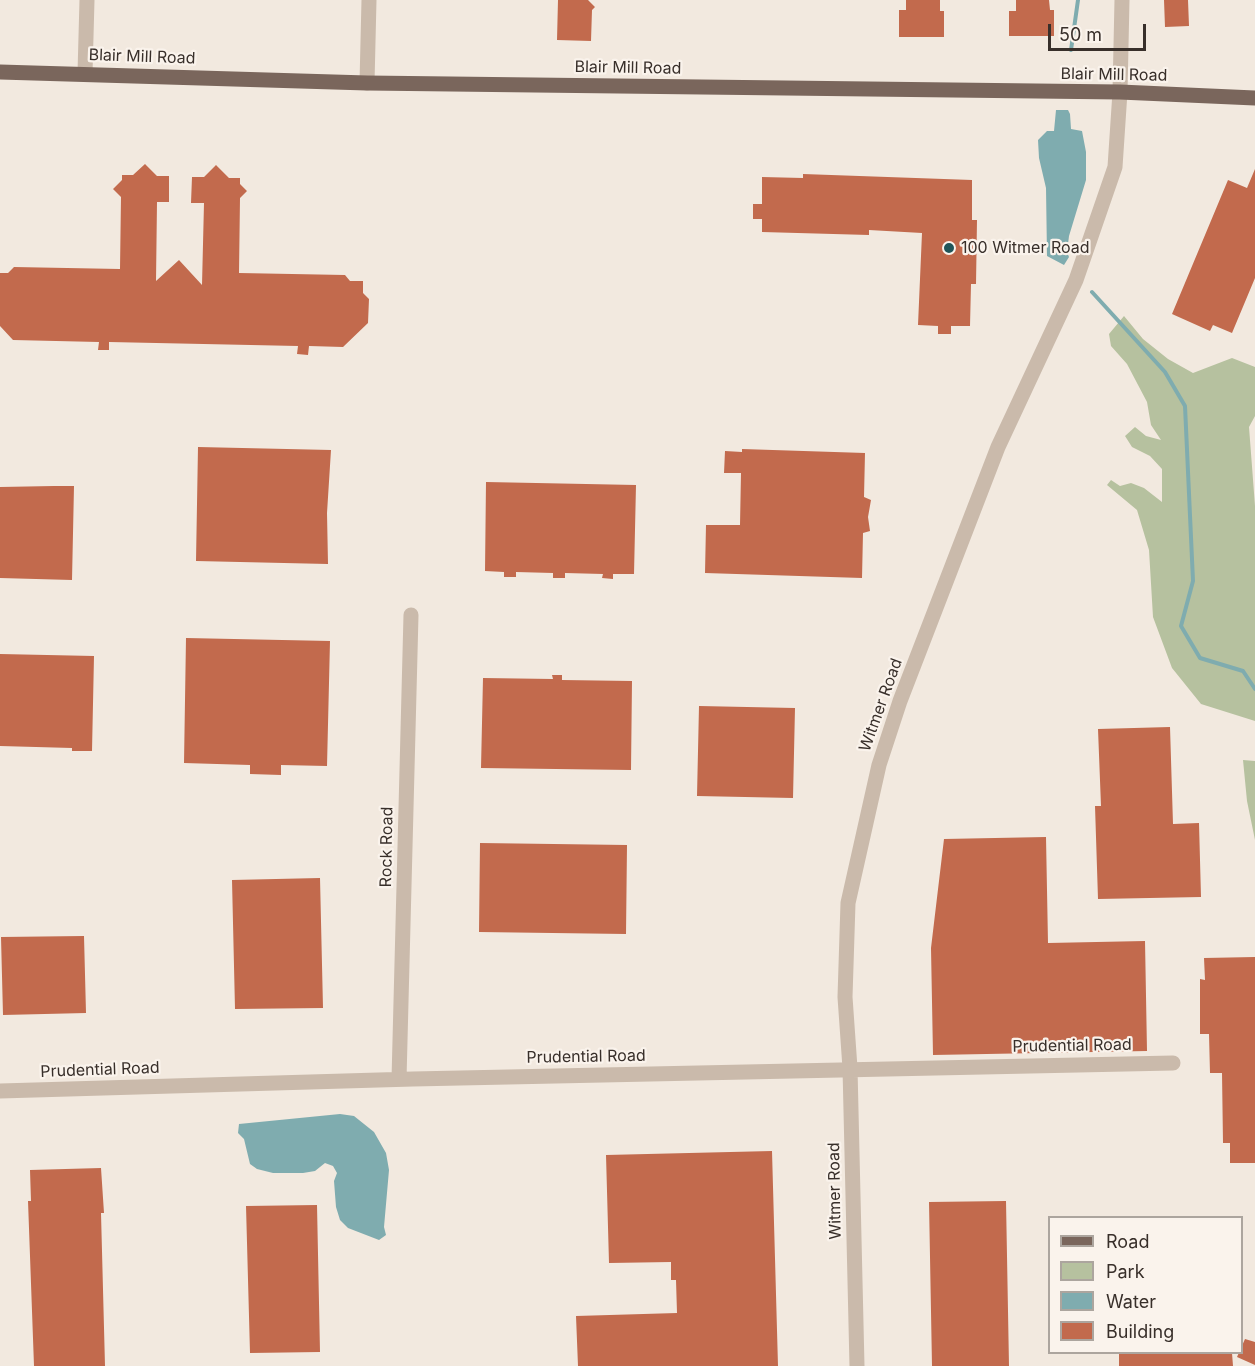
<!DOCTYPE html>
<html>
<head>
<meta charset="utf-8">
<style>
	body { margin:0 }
	#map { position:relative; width:1255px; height:1366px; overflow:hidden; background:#f2e9df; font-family:Inter,sans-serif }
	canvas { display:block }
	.legend { position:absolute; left:1048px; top:1216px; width:195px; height:138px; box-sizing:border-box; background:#faf3ec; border:2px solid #aca59e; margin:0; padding:8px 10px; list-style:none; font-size:18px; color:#382f2a }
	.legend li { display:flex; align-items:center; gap:12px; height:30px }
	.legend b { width:30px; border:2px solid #aca59e }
	.scale { position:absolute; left:1048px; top:24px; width:98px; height:27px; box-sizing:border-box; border:3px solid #382f2a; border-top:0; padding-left:8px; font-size:18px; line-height:21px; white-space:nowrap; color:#382f2a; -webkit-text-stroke:4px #faf3ec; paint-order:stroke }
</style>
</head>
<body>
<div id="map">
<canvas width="1255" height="1366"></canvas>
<ul class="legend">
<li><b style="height:8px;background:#7a665c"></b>Road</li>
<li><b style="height:16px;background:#b6c19f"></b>Park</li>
<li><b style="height:16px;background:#7facaf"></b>Water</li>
<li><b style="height:16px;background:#c26a4d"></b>Building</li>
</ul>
<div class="scale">50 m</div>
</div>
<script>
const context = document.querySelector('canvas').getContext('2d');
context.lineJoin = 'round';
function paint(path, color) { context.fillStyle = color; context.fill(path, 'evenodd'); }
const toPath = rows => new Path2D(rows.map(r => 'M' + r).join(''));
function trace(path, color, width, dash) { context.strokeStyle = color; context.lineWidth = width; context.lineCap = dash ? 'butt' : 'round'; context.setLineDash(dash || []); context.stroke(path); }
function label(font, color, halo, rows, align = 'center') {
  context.font = font + ' Inter,sans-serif'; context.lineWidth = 4.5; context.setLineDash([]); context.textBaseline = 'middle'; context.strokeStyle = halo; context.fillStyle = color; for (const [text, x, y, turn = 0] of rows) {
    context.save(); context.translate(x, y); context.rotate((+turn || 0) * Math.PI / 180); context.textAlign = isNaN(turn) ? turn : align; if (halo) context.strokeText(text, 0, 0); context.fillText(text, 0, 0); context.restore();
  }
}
const green = toPath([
	[1124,316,1143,339,1168,359,1193,373,1232,358,1255,367,1255,416,1249,427,1255,506,1255,721,1201,704,1172,668,1153,617,1149,550,1137,510,1107,485,1111,480,1120,486,1131,483,1144,488,1162,502,1162,469,1150,456,1132,447,1125,436,1135,427,1146,436,1161,440,1151,425,1147,402,1127,364,1111,346,1109,334],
	[1243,760,1255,761,1255,840,1247,801]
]);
const water = toPath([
	[1056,110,1068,110,1070,114,1071,129,1082,131,1086,152,1086,180,1069,236,1067,252,1069,257,1064,265,1047,256,1046,188,1039,158,1038,140,1047,131,1054,131],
	[340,1114,354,1116,374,1132,386,1153,389,1170,384,1227,386,1235,379,1240,348,1228,340,1220,336,1207,334,1181,337,1173,333,1166,325,1163,315,1171,303,1173,273,1173,257,1169,250,1164,244,1139,238,1133,239,1124]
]);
const stream = toPath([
	[1071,50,1078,0],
	[1092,292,1165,372,1185,406,1193,581,1181,626,1200,658,1243,671,1255,689]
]);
const building = toPath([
	[558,0,588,0,595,7,592,10,591,41,557,40],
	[906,0,940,0,940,11,944,11,944,37,899,37,899,10,906,10],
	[1016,0,1049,0,1050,10,1054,10,1054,36,1009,36,1009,11,1016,11],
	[1164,0,1188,0,1189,26,1165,27],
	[145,164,157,176,169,176,169,202,157,202,156,281,179,260,202,285,204,203,191,203,192,177,204,177,216,165,229,178,240,178,240,184,247,191,240,198,239,273,345,275,350,281,363,281,363,293,369,299,368,323,343,347,309,346,308,355,297,354,298,346,109,342,109,350,98,350,99,342,13,340,0,326,0,273,8,273,14,267,120,269,121,197,113,189,122,180,122,175,133,175],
	[1255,169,1255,278,1232,333,1213,325,1210,331,1172,314,1228,180,1247,188],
	[803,174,972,180,972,220,977,220,976,284,971,284,970,326,951,326,951,334,938,334,938,326,918,325,922,233,869,230,869,235,762,232,762,219,753,219,753,204,762,204,762,177,803,178],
	[198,447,331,450,327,513,328,564,196,561],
	[742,449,865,453,864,497,871,500,868,517,870,531,863,533,862,578,705,573,706,525,740,525,741,473,724,473,725,451,742,452],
	[486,482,636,485,634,574,613,574,613,579,602,578,603,574,565,573,565,578,553,578,553,573,516,572,516,577,504,577,504,572,485,571],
	[54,486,74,486,72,580,0,578,0,487],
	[186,638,330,641,327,766,281,765,281,775,250,774,250,765,184,763],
	[0,654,94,656,92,751,72,751,72,748,0,746],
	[552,675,562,675,562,680,632,681,631,770,481,768,483,678,553,679],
	[699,706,795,708,793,798,697,796],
	[1170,727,1173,824,1199,823,1201,897,1098,899,1095,806,1101,806,1098,729],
	[1046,837,1048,943,1145,941,1147,1051,933,1055,931,948,944,839],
	[480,843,627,845,626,934,479,932],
	[320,878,323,1008,235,1009,232,880],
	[84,936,86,1013,3,1015,1,937],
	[1255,957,1255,1163,1230,1163,1230,1143,1223,1143,1222,1073,1210,1073,1209,1034,1200,1034,1200,979,1205,980,1204,958],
	[772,1151,778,1366,578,1366,576,1316,677,1313,676,1280,671,1280,671,1262,609,1263,606,1155],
	[101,1168,104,1213,101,1213,105,1366,34,1366,28,1201,31,1201,30,1170],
	[1006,1201,1009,1366,932,1366,929,1202],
	[317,1205,320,1352,250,1353,246,1206],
	[1245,1339,1255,1342,1255,1365,1237,1357],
	[1119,1353,1232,1353,1233,1366,1119,1366]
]);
const minor = toPath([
	[85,73,87,0],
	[367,83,369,0],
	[399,1079,411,615],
	[0,1091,413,1079,1173,1063],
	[857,1366,850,1068,845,997,848,903,879,765,900,701,998,447,1076,280,1115,167,1120,92,1122,0]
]);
const major = toPath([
	[0,72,367,83,1120,92,1255,98]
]);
const markers = [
	[949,248,6,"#205559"]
];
const streetNames = [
	["Blair Mill Road",142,57,2],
	["Blair Mill Road",628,68,1],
	["Blair Mill Road",1114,75,1],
	["Witmer Road",881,705,-70],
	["Rock Road",387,847,-89],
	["Prudential Road",1072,1046,-1],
	["Prudential Road",586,1057,-1],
	["Prudential Road",100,1070,-2],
	["Witmer Road",835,1191,-91]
];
const poiNames = [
	["100 Witmer Road",961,248]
];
paint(green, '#b6c19f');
paint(water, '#7facaf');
trace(stream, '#7facaf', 4);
paint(building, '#c26a4d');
trace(minor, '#cabaab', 15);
trace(major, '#7a665c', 15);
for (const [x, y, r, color] of markers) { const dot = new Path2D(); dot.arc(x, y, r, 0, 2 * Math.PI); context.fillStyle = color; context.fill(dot); trace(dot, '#faf3ec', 2); }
label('16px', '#382f2a', '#faf3ec', streetNames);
label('16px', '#382f2a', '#faf3ec', poiNames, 'left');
</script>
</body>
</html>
